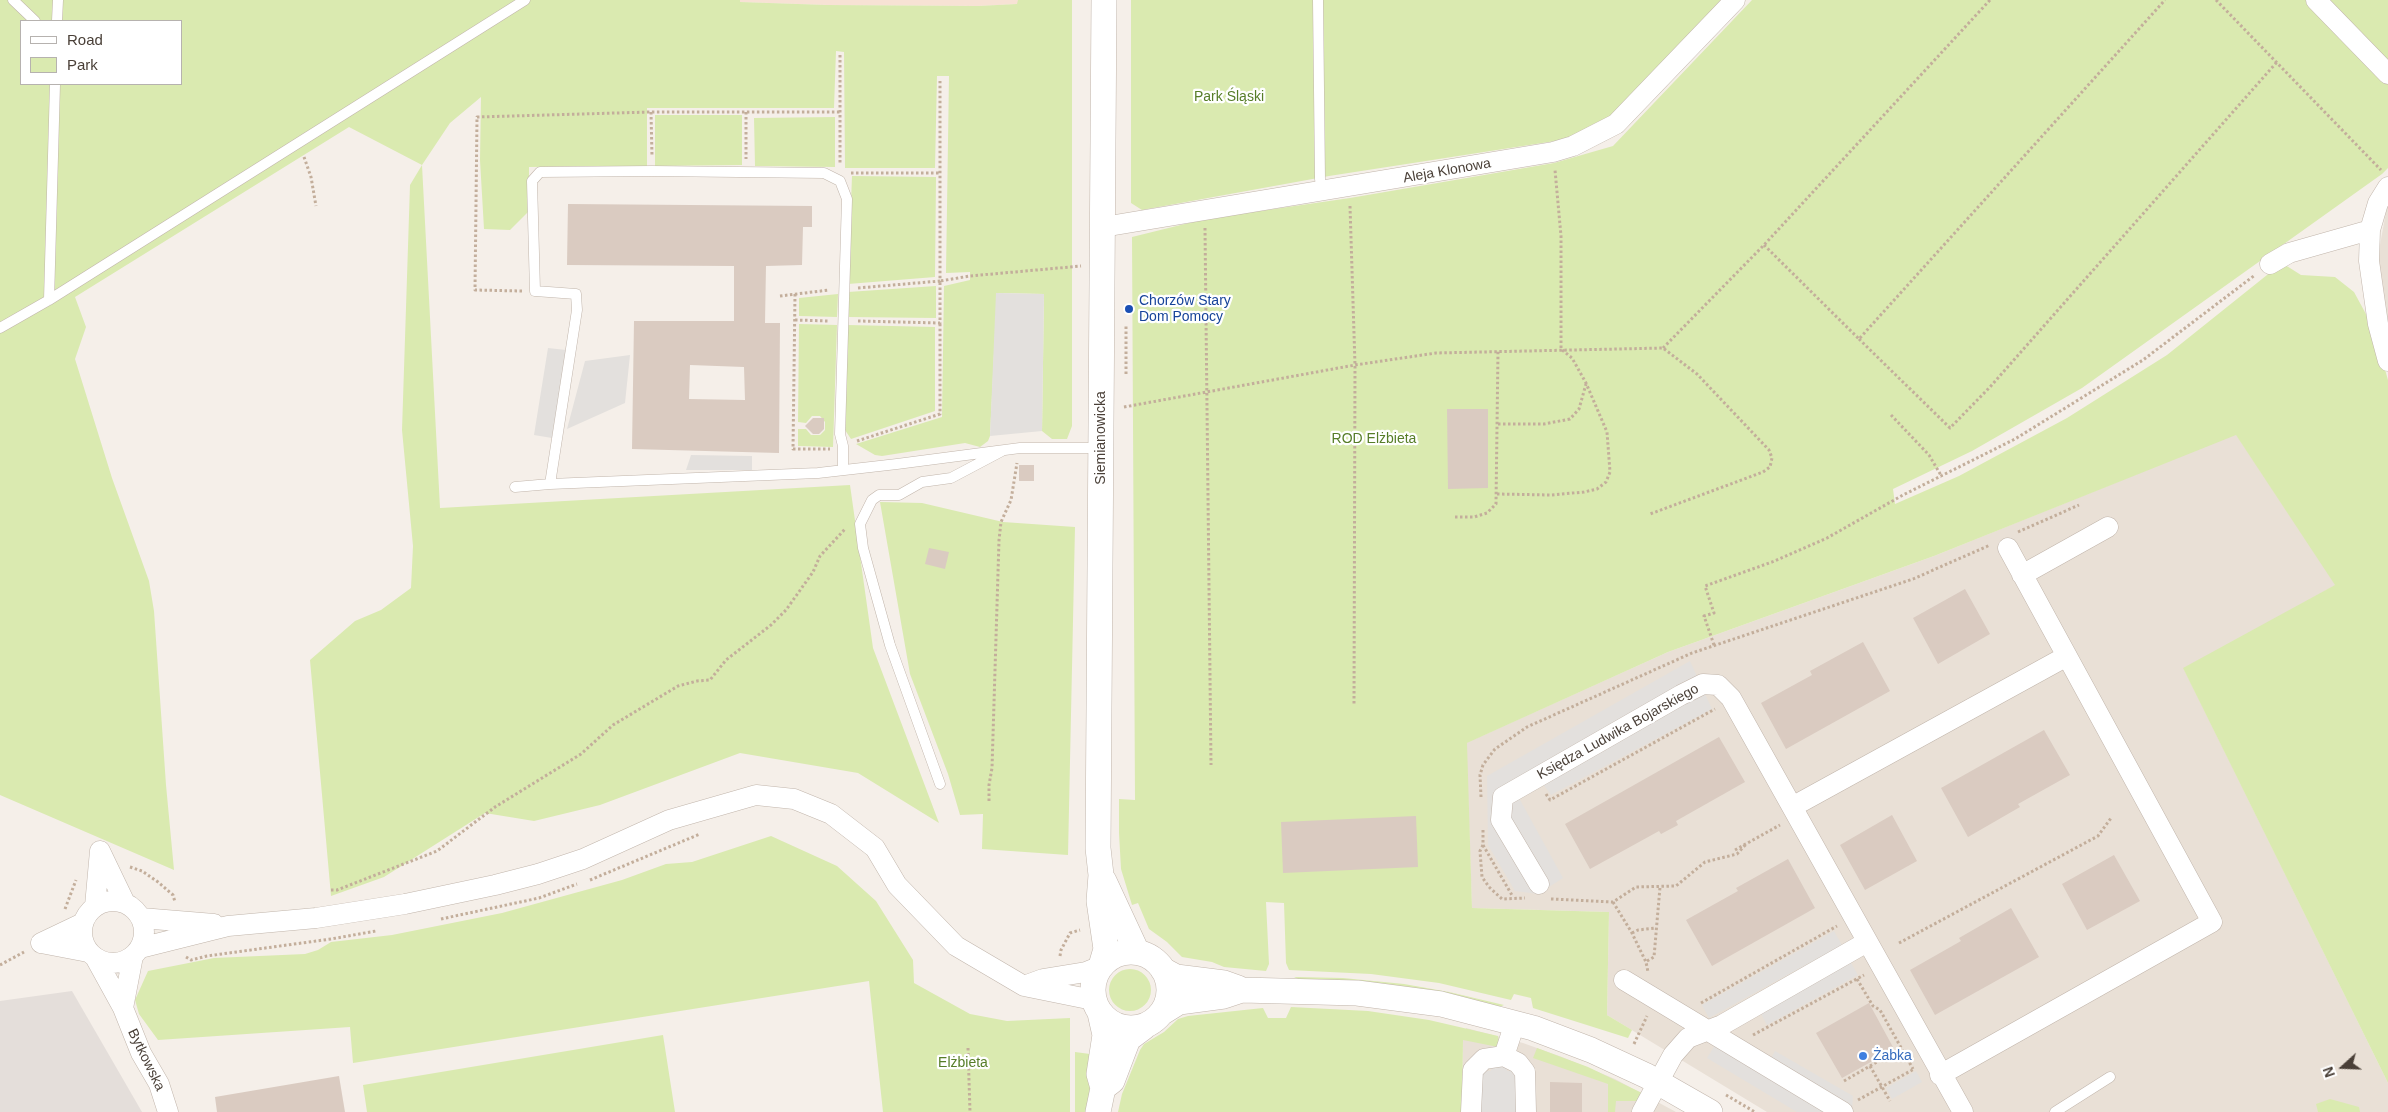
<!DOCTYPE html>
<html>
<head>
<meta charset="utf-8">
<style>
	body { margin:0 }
	#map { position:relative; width:2388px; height:1112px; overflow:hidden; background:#f5efe9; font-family:Helvetica,sans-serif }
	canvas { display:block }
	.legend { position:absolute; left:20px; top:20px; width:162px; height:65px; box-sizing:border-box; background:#fff; border:1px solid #b6b2af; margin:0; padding:6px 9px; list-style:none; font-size:15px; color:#493f37 }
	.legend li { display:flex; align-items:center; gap:10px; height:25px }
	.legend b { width:25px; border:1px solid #b6b2af }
	.north { position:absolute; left:2318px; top:1042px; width:50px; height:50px; -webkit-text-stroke:4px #fff; paint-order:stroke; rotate:250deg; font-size:14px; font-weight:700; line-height:20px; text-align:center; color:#493f37 }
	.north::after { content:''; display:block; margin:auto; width:18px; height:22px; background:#493f37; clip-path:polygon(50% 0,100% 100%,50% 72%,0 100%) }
</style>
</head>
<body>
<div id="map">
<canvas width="2388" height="1112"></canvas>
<ul class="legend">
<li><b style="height:6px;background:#fff"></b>Road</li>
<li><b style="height:14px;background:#daeab0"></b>Park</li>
</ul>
<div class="north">N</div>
</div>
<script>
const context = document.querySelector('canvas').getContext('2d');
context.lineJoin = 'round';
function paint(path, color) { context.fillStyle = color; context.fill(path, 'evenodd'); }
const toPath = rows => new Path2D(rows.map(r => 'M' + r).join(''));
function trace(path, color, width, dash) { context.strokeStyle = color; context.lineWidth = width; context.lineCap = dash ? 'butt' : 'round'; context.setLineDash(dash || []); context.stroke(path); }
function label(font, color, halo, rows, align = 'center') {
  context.font = font + ' Helvetica,sans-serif'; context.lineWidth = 4.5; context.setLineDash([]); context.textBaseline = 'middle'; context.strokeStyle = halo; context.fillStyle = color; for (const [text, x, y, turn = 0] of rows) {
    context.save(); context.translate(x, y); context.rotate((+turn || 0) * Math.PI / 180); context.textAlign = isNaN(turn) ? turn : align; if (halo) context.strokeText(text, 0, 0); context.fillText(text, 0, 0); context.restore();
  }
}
const residential = toPath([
	[2388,201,2388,327,2378,256],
	[2236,434,2336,585,2184,669,2388,1083,2388,1112,1767,1112,1607,1015,1609,912,1472,908,1466,743,1668,652,1934,556],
	[1466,1028,1523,1043,1562,1057,1615,1079,1676,1112,1462,1112,1463,1040]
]);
const commercial = toPath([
	[740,0,1018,0,1018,4,978,6,827,5,740,2]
]);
const industrial = toPath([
	[72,991,142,1112,0,1112,0,1001]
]);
const green = toPath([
	[0,0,740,0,740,2,827,5,978,6,1017,4,1018,0,1072,0,1072,426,1067,439,1052,439,1042,431,1044,294,997,293,990,436,988,441,980,447,965,443,882,456,875,455,856,444,942,417,944,286,970,280,970,272,946,273,949,76,937,76,935,168,845,168,844,52,836,51,834,108,647,108,647,166,529,167,529,211,510,230,484,229,480,160,481,97,450,123,422,165,440,508,850,485,873,648,939,823,858,773,740,753,600,805,534,821,485,813,384,877,331,896,310,660,355,621,381,610,411,588,413,546,402,430,410,185,422,165,349,127,75,297,86,327,75,359,112,478,149,581,154,611,166,785,174,870,0,795],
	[21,21,181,21,181,84,21,84],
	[1131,0,1723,0,1611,118,1568,139,1329,176,1142,210,1131,203],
	[1752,0,2310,0,2388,78,2388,168,2382,174,2082,388,1972,451,1893,489,1895,504,1959,476,2067,418,2167,355,2282,263,2301,275,2335,277,2354,292,2373,327,2388,380,2388,1083,2183,668,2335,585,2236,435,1934,556,1668,652,1467,743,1472,908,1609,912,1607,1015,1632,1030,1628,1038,1533,1008,1531,998,1514,994,1511,1000,1439,983,1371,974,1289,970,1286,963,1284,903,1266,902,1269,964,1266,971,1224,967,1212,962,1182,957,1167,942,1149,929,1138,903,1132,905,1121,869,1119,833,1119,799,1135,800,1132,237,1205,219,1350,198,1554,163,1613,146],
	[2324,0,2388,0,2388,64],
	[655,115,742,115,742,165,655,166],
	[835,117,835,167,755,166,754,118],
	[852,176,936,177,935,277,848,284],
	[936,286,936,318,848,317,848,292],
	[838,294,837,317,799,316,799,298],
	[799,324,837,325,833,447,798,446,798,429,806,429,811,435,820,435,825,430,825,422,820,416,812,416,806,423,798,422],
	[848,325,935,327,935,411,851,439,845,430],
	[880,502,922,503,1003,522,1075,527,1068,855,982,849,983,814,960,815,948,774,910,674],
	[771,836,837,866,876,901,913,960,914,983,970,1014,1007,1021,1070,1018,1070,1112,883,1112,869,981,353,1063,350,1027,158,1040,139,1014,135,1000,148,971,214,958,305,954,318,950,331,942,392,935,502,913,622,880,666,864,692,862],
	'1109 990a21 21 0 1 1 42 0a21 21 0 1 1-42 0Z',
	[1294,977,1343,978,1404,984,1449,992,1504,1005,1499,1007,1298,979],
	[1291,1007,1368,1011,1429,1020,1498,1036,1499,1044,1498,1047,1463,1040,1462,1112,1118,1112,1122,1094,1140,1050,1144,1044,1164,1032,1178,1019,1188,1016,1263,1008,1268,1018,1286,1018],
	[663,1035,675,1112,367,1112,363,1085],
	[1537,1048,1588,1067,1642,1093,1640,1101,1616,1101,1615,1112,1608,1112,1608,1084,1533,1058],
	[1075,1052,1090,1054,1095,1060,1086,1112,1075,1112],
	[2330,1099,2359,1107,2360,1112,2318,1112,2316,1104]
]);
const parking = toPath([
	[996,293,1044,294,1042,431,990,436],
	[548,348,566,350,552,438,534,435],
	[630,355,625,403,567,429,585,361],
	[691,455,752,456,752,470,686,470],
	[1690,661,1712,709,1551,795,1543,784,1519,798,1563,878,1538,894,1515,891,1488,845,1487,776],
	[1834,931,1842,945,1709,1018,1702,1005],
	[1851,963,1858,975,1767,1025,1760,1012],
	[1715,1045,1826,1112,1797,1112,1707,1058],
	[1775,1051,1853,1096,1852,1110,1770,1060],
	[1492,1063,1507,1063,1507,1071,1516,1071,1516,1112,1481,1112,1481,1071,1491,1071],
	[1916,1071,1922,1082,1892,1099,1886,1088]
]);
const building = toPath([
	[568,204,812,206,812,227,803,227,802,265,766,266,765,323,780,323,779,453,632,449,634,321,734,321,734,266,567,265],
	[690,365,744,367,745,400,689,399],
	[1447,409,1488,409,1488,488,1448,489],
	[813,418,824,418,824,429,819,434,813,434,805,426],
	[1019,465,1034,465,1034,481,1019,481],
	[929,548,949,552,945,569,925,564],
	[1965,589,1990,634,1938,664,1913,618],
	[1863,642,1890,691,1786,749,1761,703,1812,675,1810,671],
	[2044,730,2070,775,2018,804,2020,807,1968,837,1941,788],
	[1719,737,1745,782,1676,821,1678,825,1661,834,1659,831,1590,869,1565,824],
	[1892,815,1917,861,1865,890,1840,845],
	[1416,816,1418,867,1283,873,1281,822],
	[2114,855,2140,901,2087,930,2062,884],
	[1788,859,1815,908,1712,966,1686,920,1738,891,1736,888],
	[2011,908,2039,957,1935,1015,1910,970,1961,941,1959,938],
	[1869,1003,1894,1049,1842,1078,1816,1033],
	[339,1076,345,1112,217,1112,215,1097],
	[1550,1082,1582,1083,1582,1112,1550,1112]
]);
const path = toPath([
	[2216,0,2381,170],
	[840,55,840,165],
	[651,112,652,156],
	[746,112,746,159],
	[304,157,311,177,316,206],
	[851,173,940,173],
	[1350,206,1355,365,1354,705],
	[1205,228,1211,765],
	[1764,245,1859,339,2165,0],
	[858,288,940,281,940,81],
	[522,291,475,290,477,117,651,112,840,112],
	[795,294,793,449,830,449],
	[780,296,829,290],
	[795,320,829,321],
	[858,321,940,323,940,281,970,276,1081,266],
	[1859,339,1950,428,1990,387,2277,62],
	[1663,348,1764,245,1990,0],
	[1126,374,1126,325],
	[1124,407,1355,365,1436,353,1663,348,1697,374,1769,450,1772,458,1770,467,1763,472,1650,514],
	[1891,415,1929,455,1942,477],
	[1498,424,1544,424,1570,419,1579,409,1586,384],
	[857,441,940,414,940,323],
	[1497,494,1551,495,1584,492,1597,489,1606,482,1610,472,1607,432,1586,383,1572,358,1561,349,1561,236,1555,170],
	[1455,517,1474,517,1487,513,1496,504,1498,351],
	[2018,532,2079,505],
	[1714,645,1704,616,1714,613,1705,586,1772,562,1827,538,1903,495,2015,439,2143,360,2255,275],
	[1546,794,1550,800,1715,709],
	[1481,797,1480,775,1483,765,1495,749,1527,727,1692,653,1913,579,1990,545],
	[989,801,989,785,992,768,999,540,1001,522,1011,500,1017,463],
	[1483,830,1483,845,1480,851,1482,877,1489,887,1502,899,1525,898],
	[1483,845,1513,897],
	[1735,850,1780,825],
	[130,867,142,871,158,882,173,895,175,902],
	[590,880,700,834],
	[331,890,337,890,437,851,495,807,581,754,613,725,678,686,697,681,710,680,726,660,771,625,786,610,813,572,820,556,846,528],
	[1551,899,1613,902,1636,887,1676,886,1705,862,1737,854,1747,843],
	[1613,902,1632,933,1646,962,1648,972],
	[65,909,76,880],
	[441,919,539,898,577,884],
	[1632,933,1638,930,1656,928],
	[1899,943,2098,836,2111,818],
	[1060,956,1061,950,1070,933,1080,930],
	[186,957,191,960,207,956,331,939,376,931],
	[1647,961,1654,957,1660,887],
	[0,965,24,952],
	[1857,979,1873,1006,1880,1010,1913,1069],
	[1701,1003,1837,926],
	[1753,1035,1864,975],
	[1634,1044,1647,1016],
	[968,1048,970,1112],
	[1870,1066,1890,1101],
	[1844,1081,1901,1048],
	[1726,1095,1755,1112],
	[1858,1100,1914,1069]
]);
const service = toPath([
	[13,0,35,21],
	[1318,0,1320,179,1322,192],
	[57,21,58,0],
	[49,300,55,84],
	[0,328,49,300,525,0],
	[843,470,843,446,840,434,847,199,840,181,824,173,652,171,540,172,532,181,535,291,576,294,577,310,550,484,818,473,897,464,1020,448,1101,448],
	[515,487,550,484],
	[940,784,890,645,863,548,860,524,872,500,879,495,899,495,922,482,951,478,1002,451],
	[2055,1112,2110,1077]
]);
const minor = toPath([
	[2316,0,2388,74],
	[2388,187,2378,203,2370,230,2369,261,2378,324,2388,361],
	[1103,227,1553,152,1573,146,1616,124,1735,0],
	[2270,264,2289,253,2370,230],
	[2022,575,2108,527],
	[1792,807,2067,656],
	[100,851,125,903],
	[1539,884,1501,820,1503,797,1681,695,1703,684,1718,685,1731,698,1963,1112],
	'82 932a31 31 0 1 1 62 0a31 31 0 1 1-62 0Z',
	[95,906,100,851],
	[141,918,214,924],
	[41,943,88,952],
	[41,943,83,923],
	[140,948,228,926,316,918,405,904,495,885,538,874,583,859,669,820,756,795,794,799,831,814,875,848,897,885,956,946,1024,986,1093,1000],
	[96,959,123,1008,141,1053,159,1084,168,1112],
	[1624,980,1843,1112],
	[1024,986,1043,979,1086,972,1101,966],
	[123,1008,133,956],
	[1504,1056,1515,1023],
	[1940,1075,2212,922,2008,548],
	[1471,1112,1473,1070,1484,1059,1504,1056,1518,1063,1525,1072,1526,1112],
	[1642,1112,1673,1055,1688,1038,1722,1025,1867,942]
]);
const tertiary = toPath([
	[1104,881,1137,952],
	'1093 990a38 38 0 1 1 76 0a38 38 0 1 1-76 0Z',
	[1101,966,1106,949,1099,901,1101,875,1098,848,1104,0],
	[1163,970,1176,977,1224,983,1238,988],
	[1163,1012,1179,1002,1224,996,1242,990,1357,993,1441,1004,1533,1028,1591,1050,1647,1076,1710,1112],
	[1103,1088,1112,1081,1128,1039,1144,1027],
	[1098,1112,1103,1088,1099,1074,1105,1035,1100,1013]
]);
const markers = [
	[1129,309,5,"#1a4fb4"],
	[1863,1056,5,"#3f7fe0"]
];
const parkNames = [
	["Park Śląski",1229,97],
	["ROD Elżbieta",1374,439],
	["Elżbieta",963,1063]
];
const streetNames = [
	["Aleja Klonowa",1447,171,-10],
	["Siemianowicka",1101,438,-90],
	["Księdza Ludwika Bojarskiego",1618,732,-29],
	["Bytkowska",146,1060,64]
];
const transitNames = [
	["Chorzów Stary",1139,301],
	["Dom Pomocy",1139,317]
];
const shopNames = [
	["Żabka",1873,1056]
];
paint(residential, '#e9e0d6');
paint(commercial, '#f7e2d4');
paint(industrial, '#e4deda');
paint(green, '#daeab0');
paint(parking, '#e3e0dd');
paint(building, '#dacbc1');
trace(service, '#c1b5ab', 11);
trace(minor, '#c1b5ab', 21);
trace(tertiary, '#c1b5ab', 26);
trace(path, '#c3ae9b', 3, [2.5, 2.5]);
trace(service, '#fff', 10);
trace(minor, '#fff', 20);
trace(tertiary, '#fff', 25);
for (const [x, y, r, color] of markers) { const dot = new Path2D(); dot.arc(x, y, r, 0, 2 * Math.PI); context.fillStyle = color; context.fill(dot); trace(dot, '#fff', 2); }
label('14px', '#567d28', '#fff', parkNames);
label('14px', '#493f37', '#fff', streetNames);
label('14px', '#164399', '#fff', transitNames, 'left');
label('14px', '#366cbe', '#fff', shopNames, 'left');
</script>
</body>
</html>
